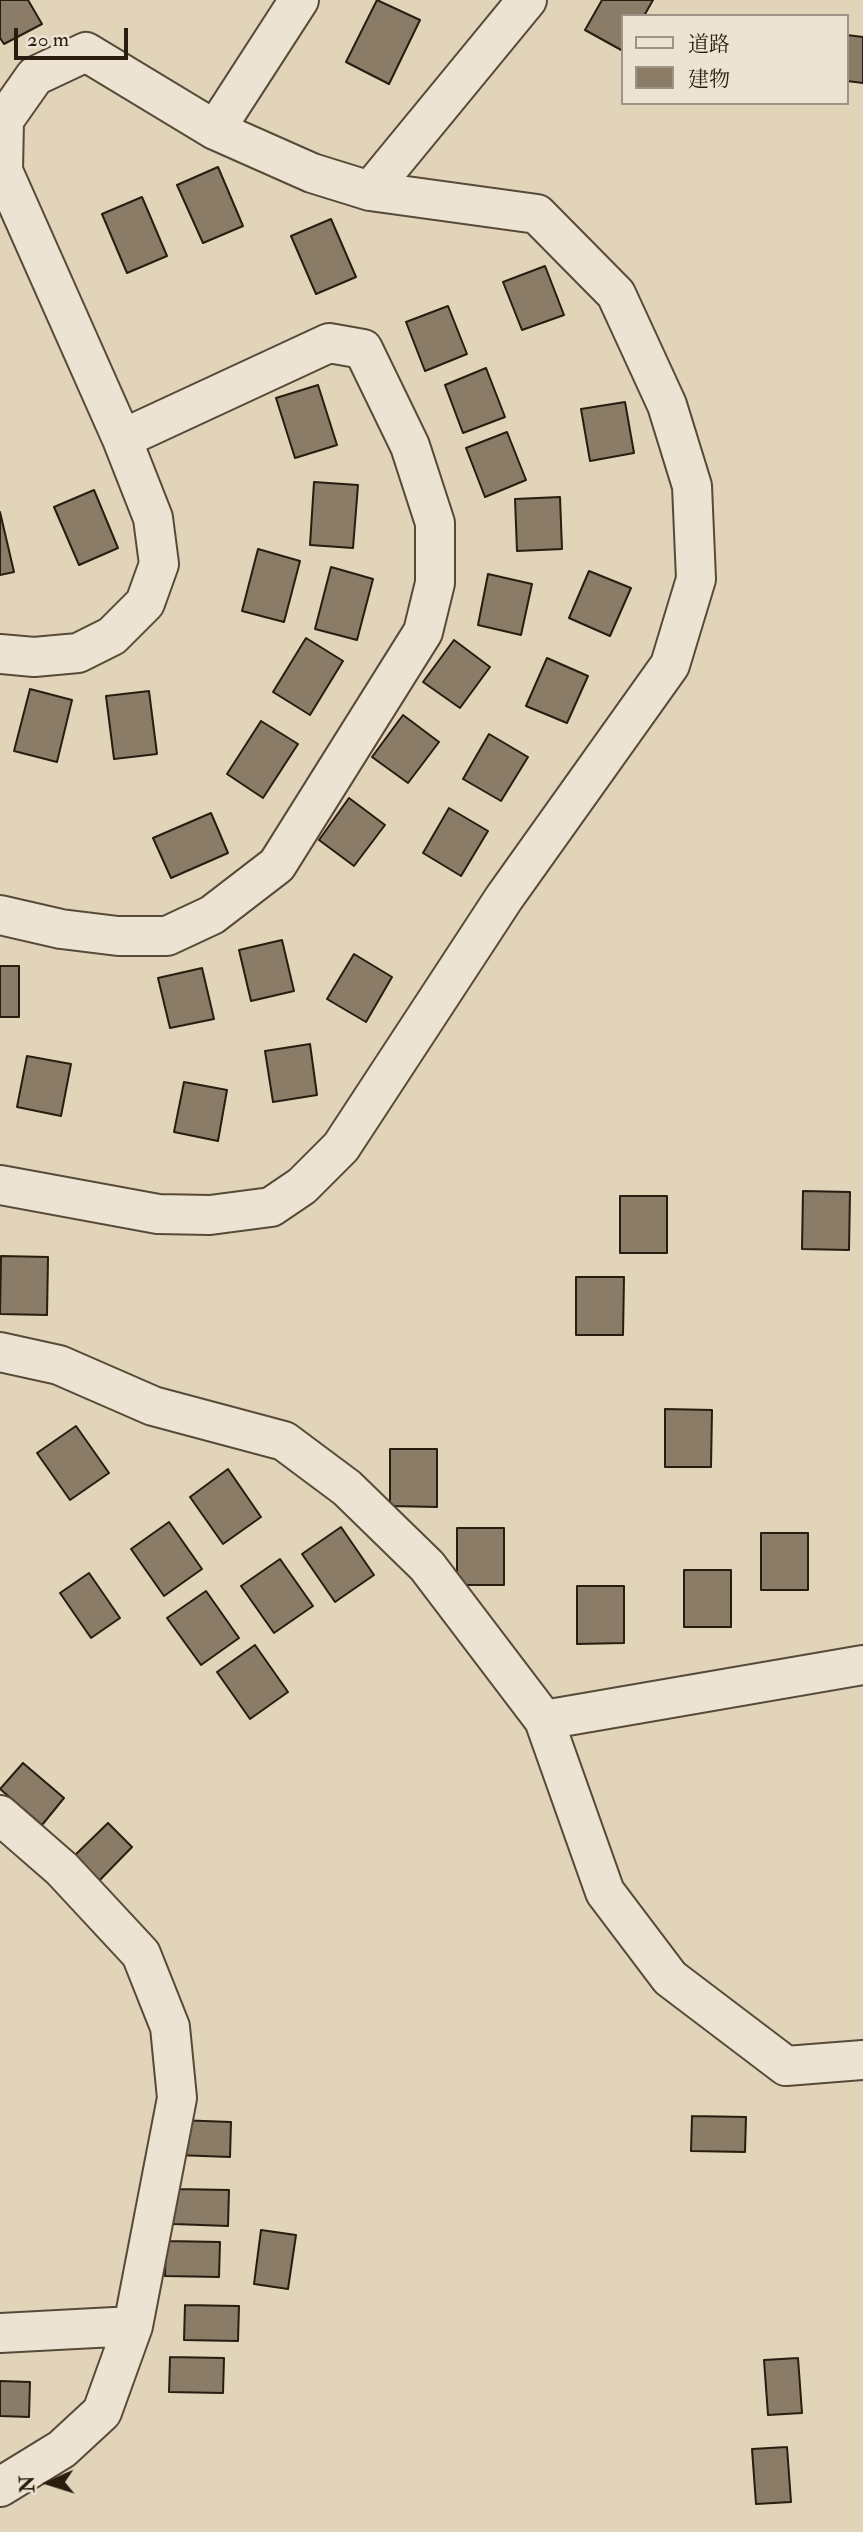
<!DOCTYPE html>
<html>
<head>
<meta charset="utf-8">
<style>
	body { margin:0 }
	#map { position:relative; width:863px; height:2532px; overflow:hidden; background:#e2d4b9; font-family:"IM FELL Double Pica","Noto Serif JP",serif }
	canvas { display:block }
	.legend { position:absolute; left:621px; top:14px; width:228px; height:91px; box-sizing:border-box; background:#ece3d2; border:2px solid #9e9384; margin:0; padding:9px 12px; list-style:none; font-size:21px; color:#2a1c0e }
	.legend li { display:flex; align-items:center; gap:14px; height:35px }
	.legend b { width:35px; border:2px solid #9e9384 }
	.north { position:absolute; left:14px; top:2448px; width:70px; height:70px; -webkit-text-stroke:5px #ece3d2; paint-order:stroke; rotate:267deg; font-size:19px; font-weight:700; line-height:28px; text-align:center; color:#2a1c0e }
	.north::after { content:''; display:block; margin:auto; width:24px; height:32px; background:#2a1c0e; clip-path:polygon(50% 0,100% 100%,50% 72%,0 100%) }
	.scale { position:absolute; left:14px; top:28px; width:114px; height:32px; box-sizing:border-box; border:4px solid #2a1c0e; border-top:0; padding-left:9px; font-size:21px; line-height:24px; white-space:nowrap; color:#2a1c0e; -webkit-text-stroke:5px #ece3d2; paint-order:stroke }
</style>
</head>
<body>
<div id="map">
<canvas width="863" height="2532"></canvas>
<ul class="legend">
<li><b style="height:9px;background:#ece3d2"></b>道路</li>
<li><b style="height:19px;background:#8a7c67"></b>建物</li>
</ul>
<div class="north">N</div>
<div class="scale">20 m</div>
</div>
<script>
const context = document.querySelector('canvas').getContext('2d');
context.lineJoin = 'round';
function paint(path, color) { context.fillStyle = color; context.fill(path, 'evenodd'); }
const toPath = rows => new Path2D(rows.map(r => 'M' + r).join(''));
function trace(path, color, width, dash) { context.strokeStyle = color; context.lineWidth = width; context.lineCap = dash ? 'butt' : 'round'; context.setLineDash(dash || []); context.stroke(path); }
const building = toPath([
	[0,0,28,0,42,24,4,44,0,38,0,0],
	[377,0,420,20,389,84,346,62,377,0],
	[602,0,653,0,644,16,623,16,623,51,585,30,602,0],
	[847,35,863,37,863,83,847,81,847,35],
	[218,167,243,226,203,243,177,185,218,167],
	[142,197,167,256,127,273,102,214,142,197],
	[331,219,356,277,316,294,291,236,331,219],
	[545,266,564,315,522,330,503,282,545,266],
	[448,306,467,354,425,371,406,322,448,306],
	[486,368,505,417,463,433,445,385,486,368],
	[318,385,337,445,295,458,276,398,318,385],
	[625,402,634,453,590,461,581,409,625,402],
	[507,432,526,480,485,497,466,448,507,432],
	[314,482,358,485,353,548,310,545,314,482],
	[94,490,118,548,79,565,54,507,94,490],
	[560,497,562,549,517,551,515,499,560,497],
	[0,512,14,572,0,575,0,512],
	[258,549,300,561,284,622,242,611,258,549],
	[331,567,373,579,357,640,315,629,331,567],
	[589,571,631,588,610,636,569,618,589,571],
	[488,574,532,584,521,635,478,625,488,574],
	[306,638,343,661,310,715,273,692,306,638],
	[454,640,490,667,460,708,423,682,454,640],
	[547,658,588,676,567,723,526,706,547,658],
	[30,689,72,700,57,762,14,751,30,689],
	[149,691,157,754,114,759,106,696,149,691],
	[403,715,439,742,408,783,372,757,403,715],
	[261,721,298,744,263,798,227,774,261,721],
	[489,734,528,757,501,801,463,779,489,734],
	[349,798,385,825,354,866,319,840,349,798],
	[449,808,488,831,461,876,423,853,449,808],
	[211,813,228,853,171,878,153,838,211,813],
	[282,940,294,991,251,1001,239,950,282,940],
	[354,954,392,977,366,1022,327,999,354,954],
	[0,966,19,966,19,1017,0,1017,0,966],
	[202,968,214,1019,170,1028,158,978,202,968],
	[310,1044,317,1095,273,1102,265,1051,310,1044],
	[27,1056,71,1064,61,1116,17,1107,27,1056],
	[184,1082,227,1090,218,1141,174,1132,184,1082],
	[803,1191,850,1192,849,1250,802,1249,803,1191],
	[620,1196,667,1196,667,1253,620,1253,620,1196],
	[1,1256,48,1257,47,1315,0,1314,1,1256],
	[576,1277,624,1277,623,1335,576,1335,576,1277],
	[665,1409,712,1410,711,1467,665,1467,665,1409],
	[76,1426,109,1473,70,1500,37,1453,76,1426],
	[390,1449,437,1449,437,1507,390,1506,390,1449],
	[228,1469,261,1517,223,1544,190,1497,228,1469],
	[169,1522,202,1569,164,1596,131,1549,169,1522],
	[341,1527,374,1575,335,1602,302,1554,341,1527],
	[457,1528,504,1528,504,1585,457,1585,457,1528],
	[761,1533,808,1533,808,1590,761,1590,761,1533],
	[280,1559,313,1606,274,1633,241,1586,280,1559],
	[684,1570,731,1570,731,1627,684,1627,684,1570],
	[89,1573,120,1618,91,1638,60,1593,89,1573],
	[577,1586,624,1586,624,1643,577,1644,577,1586],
	[206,1591,239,1638,201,1665,167,1618,206,1591],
	[255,1645,288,1692,250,1719,217,1672,255,1645],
	[23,1763,64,1798,42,1825,0,1789,23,1763],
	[108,1823,132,1847,94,1886,69,1861,108,1823],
	[692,2116,746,2117,745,2152,691,2151,692,2116],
	[177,2120,231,2122,230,2157,176,2155,177,2120],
	[175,2189,229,2190,228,2226,173,2224,175,2189],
	[261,2230,296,2235,288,2289,254,2284,261,2230],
	[166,2241,220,2242,219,2277,165,2276,166,2241],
	[185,2305,239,2306,238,2341,184,2340,185,2305],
	[170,2357,224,2358,223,2393,169,2392,170,2357],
	[798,2358,802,2413,768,2415,764,2360,798,2358],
	[0,2381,30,2382,29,2417,0,2416,0,2381],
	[787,2447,791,2502,756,2504,752,2449,787,2447]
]);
const street = toPath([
	[215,130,299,0],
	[370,191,527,0],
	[0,654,34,657,78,653,112,636,145,603,159,564,153,518,122,439,3,171,4,120,35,76,86,52,215,130,312,173,370,191,537,214,616,294,667,405,692,486,696,579,670,665,504,898,341,1147,302,1186,271,1207,210,1215,158,1214,0,1185],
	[0,915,61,929,118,936,167,936,212,915,277,865,423,632,435,583,435,523,410,446,363,349,329,343,122,439],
	[0,1352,59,1365,153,1406,284,1441,347,1488,427,1566,544,1720,605,1892,670,1978,786,2066,863,2060],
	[544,1720,863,1665],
	[0,1815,62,1869,141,1954,170,2027,177,2098,133,2326,102,2412,62,2449,0,2487],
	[0,2333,133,2326]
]);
paint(building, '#8a7c67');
trace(building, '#2a1c0e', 2);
trace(street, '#584a39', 42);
trace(street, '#ece3d2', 38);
</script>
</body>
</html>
